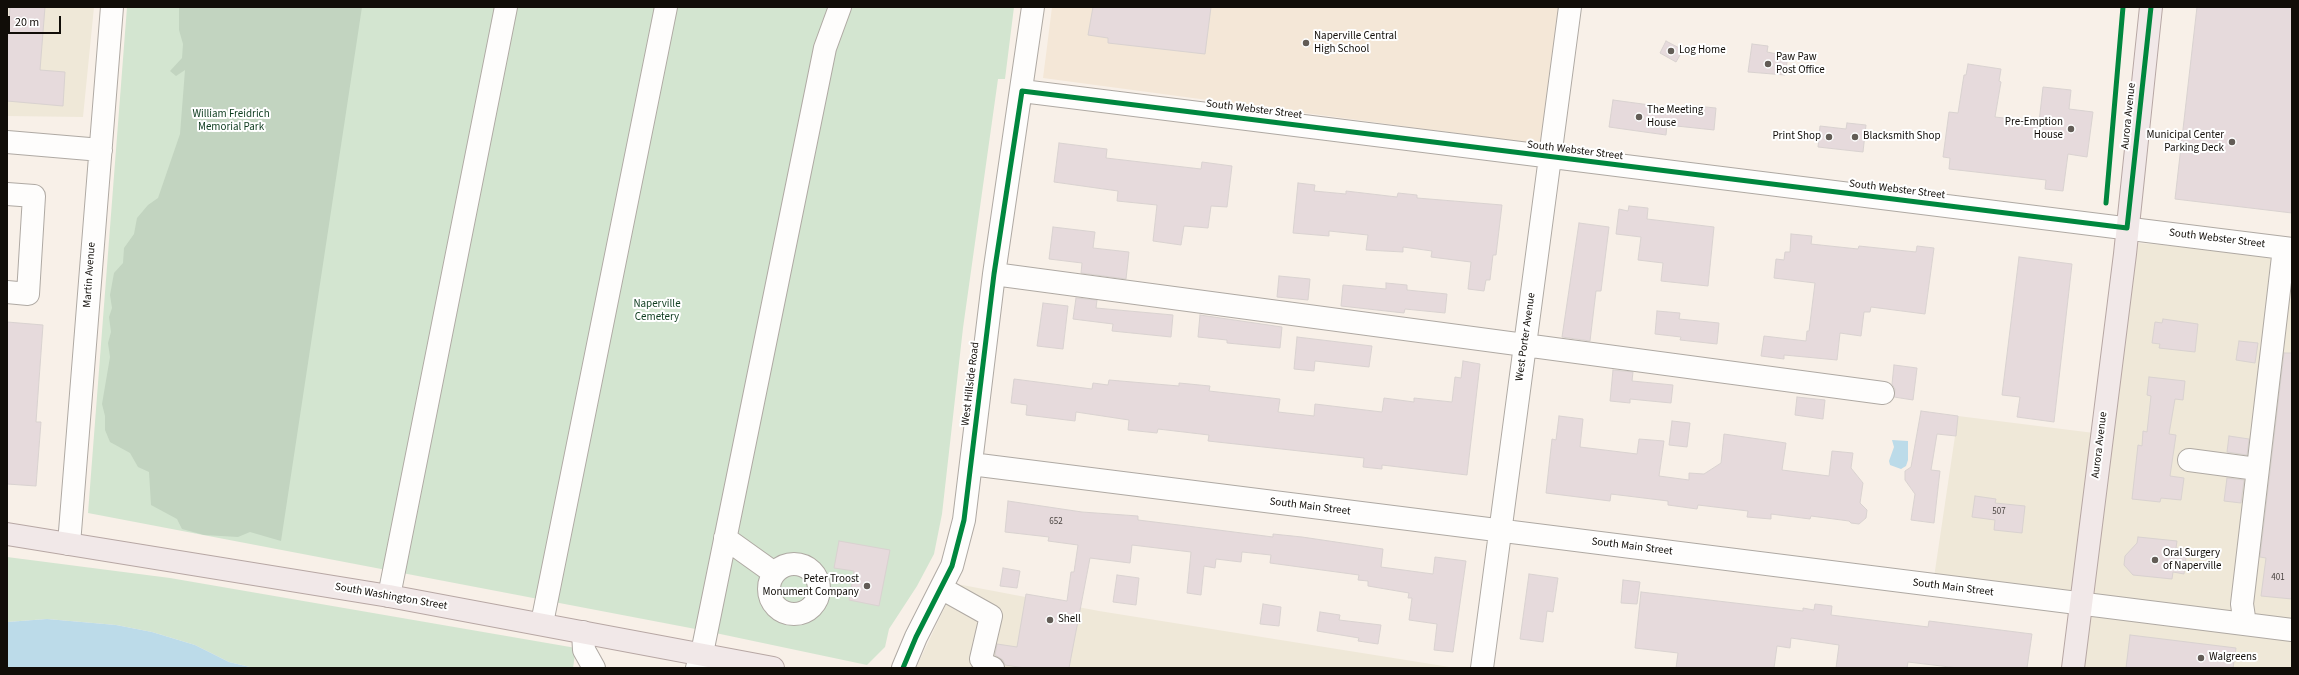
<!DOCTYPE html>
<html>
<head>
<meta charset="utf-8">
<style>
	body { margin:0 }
	#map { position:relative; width:2299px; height:675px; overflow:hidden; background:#f8f0e8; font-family:"Source Sans 3",sans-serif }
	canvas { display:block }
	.frame { position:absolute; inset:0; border:8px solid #110d08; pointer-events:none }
	.scale { position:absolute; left:8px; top:16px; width:53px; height:18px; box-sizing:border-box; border:2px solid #110d08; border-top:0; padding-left:5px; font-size:12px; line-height:14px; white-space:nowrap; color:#110d08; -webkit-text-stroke:3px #fff; paint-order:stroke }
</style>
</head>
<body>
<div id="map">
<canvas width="2299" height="675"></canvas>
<div class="frame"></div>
<div class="scale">20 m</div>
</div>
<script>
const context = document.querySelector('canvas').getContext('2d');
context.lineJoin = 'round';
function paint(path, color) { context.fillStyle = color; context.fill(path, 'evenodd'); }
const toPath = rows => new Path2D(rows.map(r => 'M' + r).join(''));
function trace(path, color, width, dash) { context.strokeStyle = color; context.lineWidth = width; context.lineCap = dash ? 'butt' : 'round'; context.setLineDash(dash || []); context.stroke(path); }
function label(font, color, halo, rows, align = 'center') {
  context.font = font + ' "Source Sans 3",sans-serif'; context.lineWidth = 4; context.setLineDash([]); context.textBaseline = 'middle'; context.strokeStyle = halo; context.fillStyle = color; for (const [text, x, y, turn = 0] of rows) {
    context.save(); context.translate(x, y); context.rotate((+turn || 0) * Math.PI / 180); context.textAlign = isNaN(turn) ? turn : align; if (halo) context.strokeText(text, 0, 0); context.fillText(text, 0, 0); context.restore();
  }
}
const commercial = toPath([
	[7,7,94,7,83,117,7,116],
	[2115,241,2292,256,2292,668,2075,668,2083,600,1933,584,1958,416,2094,433],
	[957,581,957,584,1099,611,1456,668,916,668]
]);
const built = toPath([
	[1052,7,1570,7,1552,146,1043,78]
]);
const green = toPath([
	[127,7,1014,7,1005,79,998,79,963,328,942,514,934,554,917,586,889,629,885,647,867,665,706,631,88,513],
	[7,557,170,578,576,648,573,668,254,668,229,662,195,645,152,632,116,625,47,619,7,622]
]);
const forest = toPath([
	[179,7,362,7,281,541,250,532,238,537,204,535,182,529,177,519,151,505,149,472,138,467,130,453,110,442,105,430,105,416,102,404,110,357,108,343,111,332,109,317,112,308,110,295,114,273,123,263,124,248,134,234,137,218,148,205,158,198,180,134,185,70,176,76,170,71,182,58,183,44,179,30]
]);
const water = toPath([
	[1892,440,1908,441,1908,460,1906,466,1901,469,1890,465,1889,461,1894,447],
	[47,619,116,625,152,632,195,645,229,662,254,668,7,668,7,622]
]);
const building = toPath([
	[10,7,45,7,40,70,65,72,63,106,7,101,7,49,10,7],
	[1093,7,1211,7,1205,54,1108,43,1108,38,1088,35,1093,7],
	[2197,7,2292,7,2292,213,2175,199,2197,7],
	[1666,41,1683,50,1676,62,1660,53,1666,41],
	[1752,44,1768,46,1767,52,1788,56,1785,75,1748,72,1752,44],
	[1968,64,2001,69,1999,81,2001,82,1995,117,2039,122,2043,87,2071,90,2069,109,2093,112,2087,157,2068,154,2063,191,2045,189,2046,180,1949,169,1950,158,1943,157,1949,112,1958,113,1964,75,1966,75,1968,64],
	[1613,100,1694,111,1695,106,1716,108,1714,130,1667,125,1666,135,1609,127,1613,100],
	[1847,123,1866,125,1863,152,1818,147,1820,126,1846,129,1847,123],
	[1059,143,1107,149,1106,158,1201,169,1202,162,1232,166,1227,207,1211,206,1208,228,1184,226,1181,245,1153,241,1157,205,1117,201,1118,191,1054,182,1059,143],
	[1298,183,1315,185,1314,191,1346,194,1346,191,1397,197,1398,193,1417,195,1417,198,1502,205,1496,255,1493,255,1490,280,1486,280,1484,291,1468,289,1471,262,1431,257,1432,251,1403,247,1403,252,1366,250,1368,235,1329,231,1329,236,1293,233,1298,183],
	[1629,206,1648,208,1647,219,1714,227,1708,286,1661,281,1663,263,1638,260,1641,237,1616,234,1619,209,1628,211,1629,206],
	[1579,223,1609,227,1601,291,1596,291,1590,341,1562,337,1579,223],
	[1053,227,1095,232,1093,248,1129,252,1126,279,1081,273,1082,263,1049,259,1053,227],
	[1791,234,1812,236,1811,244,1858,249,1859,246,1916,252,1917,246,1934,248,1925,314,1871,307,1870,312,1864,312,1861,336,1840,333,1837,360,1784,355,1784,359,1761,356,1764,336,1806,341,1807,331,1809,331,1815,283,1774,278,1776,259,1784,260,1785,252,1790,252,1791,234],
	[2019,257,2072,264,2054,422,2017,417,2020,397,2002,395,2019,257],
	[1279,276,1310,279,1308,300,1277,297,1279,276],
	[1386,283,1407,285,1407,290,1447,294,1445,313,1405,309,1404,313,1341,306,1343,285,1386,289,1386,283],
	[1076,298,1097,300,1096,308,1173,315,1171,337,1112,331,1113,324,1073,319,1076,298],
	[1043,303,1068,306,1063,349,1037,346,1043,303],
	[1657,311,1680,313,1679,319,1719,323,1717,344,1680,340,1681,337,1655,334,1657,311],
	[1200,315,1282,327,1280,348,1227,343,1227,340,1198,337,1200,315],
	[2163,319,2198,324,2195,352,2159,348,2160,344,2152,343,2155,322,2162,323,2163,319],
	[7,322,43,325,36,422,41,422,36,486,7,484,7,322],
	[1297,337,1372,346,1369,367,1315,361,1314,371,1294,369,1297,337],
	[2239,341,2258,343,2255,363,2236,360,2239,341],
	[2284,353,2292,353,2292,599,2261,596,2266,558,2260,557,2284,353],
	[1463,361,1480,364,1467,475,1382,465,1382,469,1363,467,1364,458,1208,441,1209,435,1158,429,1157,433,1128,430,1129,420,1076,412,1075,421,1026,415,1027,405,1011,403,1014,379,1092,389,1093,383,1108,385,1109,380,1179,386,1179,383,1210,386,1209,391,1280,399,1278,412,1314,416,1315,404,1382,412,1384,398,1414,402,1414,398,1452,402,1455,377,1461,378,1463,361],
	[1894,365,1917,368,1913,400,1894,397,1895,389,1892,384,1894,365],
	[1613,370,1633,372,1632,381,1673,385,1671,403,1630,399,1630,403,1610,401,1613,370],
	[2149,377,2185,381,2183,400,2175,399,2169,434,2176,435,2170,476,2184,478,2181,500,2161,498,2160,502,2132,499,2138,445,2142,446,2143,431,2147,432,2151,396,2147,395,2149,377],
	[1797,397,1825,400,1823,419,1795,415,1797,397],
	[1921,411,1958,416,1956,436,1937,434,1931,470,1940,471,1934,523,1911,520,1915,494,1905,480,1905,471,1911,467,1921,411],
	[1559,416,1583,419,1580,447,1637,454,1639,439,1664,441,1659,476,1689,480,1689,473,1704,474,1721,463,1724,434,1786,443,1782,470,1829,476,1832,451,1853,453,1851,468,1863,483,1860,503,1867,510,1866,518,1859,524,1851,523,1849,521,1811,516,1810,519,1771,514,1771,519,1747,517,1748,511,1698,505,1697,509,1668,505,1668,501,1611,494,1610,501,1546,493,1552,439,1556,440,1559,416],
	[1672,421,1690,423,1687,447,1669,445,1672,421],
	[2229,436,2249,439,2247,455,2227,452,2229,436],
	[2227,478,2244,480,2241,503,2224,501,2227,478],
	[1975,496,1996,499,1995,503,2025,506,2022,533,1994,530,1995,520,1972,517,1975,496],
	[1008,501,1082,512,1138,516,1138,520,1187,526,1273,537,1273,534,1302,537,1383,549,1381,567,1433,574,1435,557,1466,561,1453,652,1434,650,1437,624,1409,620,1412,598,1408,598,1409,593,1368,586,1368,581,1358,580,1359,575,1270,563,1271,555,1242,552,1241,562,1216,559,1215,568,1204,566,1201,595,1187,593,1191,552,1132,545,1130,563,1090,558,1069,668,1025,668,1005,665,1003,660,995,655,997,644,1017,647,1026,594,1067,601,1071,572,1074,572,1078,545,1048,541,1049,537,1005,532,1008,501],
	[2138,537,2177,541,2176,548,2187,549,2184,574,2173,572,2172,579,2133,575,2124,565,2125,556,2137,543,2138,537],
	[839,541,890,550,879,606,849,600,854,571,834,568,839,541],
	[1003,568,1020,571,1017,588,1000,586,1003,568],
	[1529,574,1558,578,1553,612,1547,611,1543,642,1520,639,1529,574],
	[1117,575,1139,578,1136,605,1113,602,1117,575],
	[1623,580,1640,582,1637,604,1621,603,1623,580],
	[1641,592,1803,611,1803,608,1814,610,1815,604,1832,606,1831,615,1928,627,1929,621,2032,634,2027,668,1958,668,1908,662,1907,668,1836,668,1839,645,1791,638,1790,648,1777,646,1774,668,1676,668,1678,653,1635,648,1641,592],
	[1263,604,1281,607,1279,626,1260,624,1263,604],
	[1320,612,1340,615,1339,620,1381,625,1378,644,1358,641,1359,638,1317,631,1320,612],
	[2130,635,2236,648,2233,668,2126,668,2130,635]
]);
const minor = toPath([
	[1022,91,2292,249],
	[7,142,101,150],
	[7,194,34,196,28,294,7,292],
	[994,274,1883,393],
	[2189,460,2257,469],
	[971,464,2292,630],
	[725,538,774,573],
	[69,544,112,7],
	'769 589a25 25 0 1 1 50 0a25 25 0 1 1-50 0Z',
	[941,588,991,616,981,659,986,665,993,668],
	[389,596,506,7],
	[542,623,666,7],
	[2245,624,2242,604,2284,248],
	[583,632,584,650,594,668],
	[697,668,702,653,825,48,840,7],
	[903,668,916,637,952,566,964,520,994,274,1033,7],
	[1482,668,1570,7]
]);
const major = toPath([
	[7,534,389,596,773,668],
	[2073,668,2125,254,2151,7]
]);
const cycleway = toPath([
	[2106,203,2123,7],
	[903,668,916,637,952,566,964,520,994,274,1022,91,2127,228,2151,7]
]);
const markers = [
	[1306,43,4,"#625c56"],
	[1671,51,4,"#625c56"],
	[1768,64,4,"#625c56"],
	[1639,117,4,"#625c56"],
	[2071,129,4,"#625c56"],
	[1829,137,4,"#625c56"],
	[1855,137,4,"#625c56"],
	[2232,142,4,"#625c56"],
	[2155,560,4,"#625c56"],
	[867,586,4,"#625c56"],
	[1050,620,4,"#625c56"],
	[2201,658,4,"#625c56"]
];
const numberNames = [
	["507",1999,512],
	["652",1056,522],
	["401",2278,578]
];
const poiNames = [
	["Naperville Central",1314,37],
	["High School",1314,50],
	["Log Home",1679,51],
	["Paw Paw",1776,58],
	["Post Office",1776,71],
	["The Meeting",1647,111],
	["House",1647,124],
	["Pre-Emption",2063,123,"right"],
	["House",2063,136,"right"],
	["Municipal Center",2224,136,"right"],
	["Parking Deck",2224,149,"right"],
	["Print Shop",1821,137,"right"],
	["Blacksmith Shop",1863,137],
	["Oral Surgery",2163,554],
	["of Naperville",2163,567],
	["Peter Troost",859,580,"right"],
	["Monument Company",859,593,"right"],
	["Shell",1058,620],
	["Walgreens",2209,658]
];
const streetNames = [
	["South Webster Street",1254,110,7],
	["Aurora Avenue",2129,116,-84],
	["South Webster Street",1575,151,7],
	["South Webster Street",1897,190,7],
	["South Webster Street",2217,239,7],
	["Martin Avenue",90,275,-86],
	["West Porter Avenue",1526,337,-82],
	["West Hillside Road",971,384,-83],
	["Aurora Avenue",2100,445,-83],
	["South Main Street",1310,507,7],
	["South Main Street",1632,547,7],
	["South Main Street",1953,588,7],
	["South Washington Street",391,597,10]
];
const parkNames = [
	["William Freidrich",231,115],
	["Memorial Park",231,128],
	["Naperville",657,305],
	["Cemetery",657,318]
];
paint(commercial, '#efe8d8');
paint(built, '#f4e7d7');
paint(green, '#d3e5d0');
paint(forest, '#c2d4c0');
paint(water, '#bcdbe9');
paint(building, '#e6dadc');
trace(building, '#d9d2d0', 1);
trace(minor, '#afa9a3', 24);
trace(major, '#b7a7a4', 24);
trace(minor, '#fefdfc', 22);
trace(major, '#f1e8e8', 22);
trace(cycleway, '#00873e', 5);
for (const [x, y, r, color] of markers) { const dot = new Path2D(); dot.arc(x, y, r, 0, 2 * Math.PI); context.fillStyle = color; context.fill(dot); trace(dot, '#fff', 1.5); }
label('9px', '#48423f', null, numberNames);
label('11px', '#110d08', '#fff', poiNames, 'left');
label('11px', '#110d08', '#fff', streetNames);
label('11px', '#0e3c1f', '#fff', parkNames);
</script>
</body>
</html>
